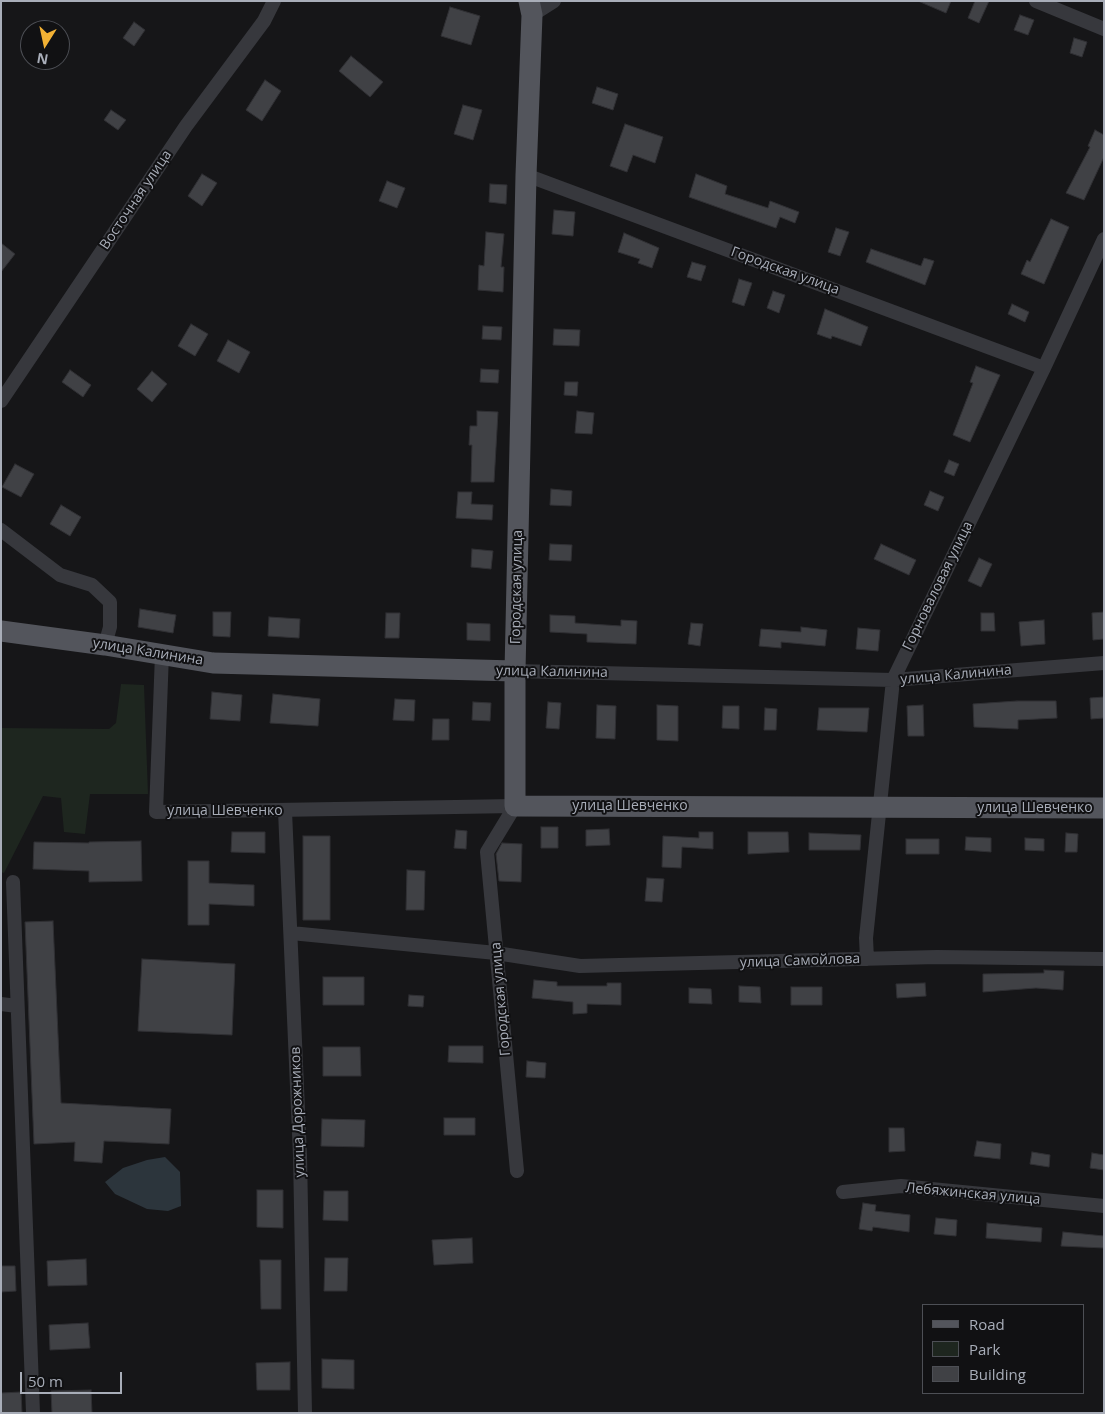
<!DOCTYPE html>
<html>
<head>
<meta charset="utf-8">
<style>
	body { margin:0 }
	#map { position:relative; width:1105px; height:1414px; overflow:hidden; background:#161618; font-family:"Open Sans",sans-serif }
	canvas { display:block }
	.frame { position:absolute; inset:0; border:2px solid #a8adb8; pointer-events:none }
	.legend { position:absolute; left:922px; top:1304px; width:162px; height:90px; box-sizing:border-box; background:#111113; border:1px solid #4d4f55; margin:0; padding:6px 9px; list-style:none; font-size:15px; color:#a8adb8 }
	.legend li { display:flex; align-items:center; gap:10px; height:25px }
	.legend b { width:25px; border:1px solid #4d4f55 }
	.north { position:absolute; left:20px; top:20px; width:50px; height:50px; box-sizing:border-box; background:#111113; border:1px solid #4d4f55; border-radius:50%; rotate:190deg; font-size:14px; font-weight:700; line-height:20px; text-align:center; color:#a8adb8 }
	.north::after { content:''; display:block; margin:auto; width:18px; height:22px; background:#f2b134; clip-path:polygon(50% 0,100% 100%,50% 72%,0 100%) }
	.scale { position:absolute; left:20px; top:1372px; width:102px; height:22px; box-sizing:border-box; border:2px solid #a8adb8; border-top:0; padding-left:6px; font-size:15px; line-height:18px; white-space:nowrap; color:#a8adb8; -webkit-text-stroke:4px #111113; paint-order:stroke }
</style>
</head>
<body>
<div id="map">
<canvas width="1105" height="1414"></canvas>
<div class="frame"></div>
<ul class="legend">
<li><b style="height:6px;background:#53555c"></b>Road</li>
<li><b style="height:14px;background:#1e261f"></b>Park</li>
<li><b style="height:14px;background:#404145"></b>Building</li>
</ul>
<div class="north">N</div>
<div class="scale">50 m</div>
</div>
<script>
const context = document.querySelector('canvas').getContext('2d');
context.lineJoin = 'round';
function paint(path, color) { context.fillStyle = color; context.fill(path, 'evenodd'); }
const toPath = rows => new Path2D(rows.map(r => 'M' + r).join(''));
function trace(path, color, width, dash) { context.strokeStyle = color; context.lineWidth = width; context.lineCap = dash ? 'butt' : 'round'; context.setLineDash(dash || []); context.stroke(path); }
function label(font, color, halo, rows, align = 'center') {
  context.font = font + ' "Open Sans",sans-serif'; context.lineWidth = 4; context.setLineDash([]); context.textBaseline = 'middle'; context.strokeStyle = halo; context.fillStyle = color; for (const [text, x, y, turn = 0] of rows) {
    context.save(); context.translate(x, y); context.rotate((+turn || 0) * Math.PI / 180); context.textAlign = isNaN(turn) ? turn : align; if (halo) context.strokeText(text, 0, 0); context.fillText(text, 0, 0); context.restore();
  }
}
const green = toPath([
	[121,684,144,685,148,794,90,794,85,834,64,832,61,798,43,796,4,873,1,872,1,728,109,729,116,723]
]);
const water = toPath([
	[165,1157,180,1172,181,1206,168,1211,147,1209,115,1194,105,1182,123,1168,147,1160]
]);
const building = toPath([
	[918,1,951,1,946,13,918,1],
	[975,1,989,1,979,23,968,18,975,1],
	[450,7,480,16,471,45,441,36,450,7],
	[1020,15,1034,20,1028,35,1014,30,1020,15],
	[134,22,145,30,134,46,123,38,134,22],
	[1074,38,1087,42,1082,57,1070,53,1074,38],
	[351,56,383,82,370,97,339,71,351,56],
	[265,80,281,91,262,121,246,110,265,80],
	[597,87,618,94,613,110,592,103,597,87],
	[463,105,482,110,473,140,454,134,463,105],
	[111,110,126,120,118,130,104,120,111,110],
	[625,124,663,137,655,163,633,155,627,172,610,166,625,124],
	[1095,130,1104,135,1104,157,1084,200,1066,193,1090,147,1088,146,1095,130],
	[202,174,217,183,202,206,188,196,202,174],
	[696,174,727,186,725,194,768,208,770,201,799,212,795,223,780,217,776,228,689,197,696,174],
	[387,181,405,188,397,208,379,201,387,181],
	[490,184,507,185,506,204,489,202,490,184],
	[554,210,575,212,573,236,552,234,554,210],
	[1051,219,1069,227,1044,284,1021,274,1027,260,1030,262,1051,219],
	[836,228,849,232,840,256,828,252,836,228],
	[486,232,504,234,501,267,504,267,503,292,478,290,479,265,484,266,486,232],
	[624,233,659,248,652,268,638,263,640,259,618,252,624,233],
	[1,243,15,254,1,272,1,243],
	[871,249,921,266,924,258,934,261,925,285,866,262,871,249],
	[692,262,706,266,701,281,687,277,692,262],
	[739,279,752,283,744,306,732,302,739,279],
	[773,291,785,295,779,313,767,308,773,291],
	[1012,304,1029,312,1025,322,1008,314,1012,304],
	[825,309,868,327,861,346,832,336,831,339,817,334,825,309],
	[191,324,208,334,195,356,178,346,191,324],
	[483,326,502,327,501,340,482,339,483,326],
	[554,329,580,330,579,346,553,345,554,329],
	[228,340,250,352,239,373,217,361,228,340],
	[976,366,1000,375,970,442,953,435,973,383,970,382,976,366],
	[481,369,499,370,498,383,480,382,481,369],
	[70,370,91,385,83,397,62,382,70,370],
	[152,371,167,384,152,402,137,389,152,371],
	[565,382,578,382,577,396,564,395,565,382],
	[477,411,498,412,494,482,471,482,472,445,469,445,470,426,477,426,477,411],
	[577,411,594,413,592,434,575,433,577,411],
	[949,460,959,464,954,476,944,472,949,460],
	[15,464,34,474,21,497,2,487,15,464],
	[551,489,572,491,571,506,550,505,551,489],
	[930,491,944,497,938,511,924,505,930,491],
	[458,492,472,492,471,504,493,505,492,520,456,518,458,492],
	[61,505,81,517,70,536,50,524,61,505],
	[550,544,572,545,571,561,549,560,550,544],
	[881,544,916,560,909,575,874,559,881,544],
	[472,549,493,551,491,569,471,567,472,549],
	[979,558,992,564,981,587,968,581,979,558],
	[140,609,176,615,173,633,138,627,140,609],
	[213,612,231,612,230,637,213,636,213,612],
	[1104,612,1104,639,1093,640,1092,613,1104,612],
	[386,613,400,613,399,638,385,638,386,613],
	[981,613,994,613,995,631,981,631,981,613],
	[550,615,575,616,575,623,621,626,621,620,637,621,636,644,587,642,587,634,550,632,550,615],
	[269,617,300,619,299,638,268,636,269,617],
	[1044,620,1045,644,1021,646,1019,622,1044,620],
	[467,623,490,624,490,641,467,640,467,623],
	[691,623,703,624,700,646,688,644,691,623],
	[801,627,827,630,825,646,781,642,781,648,759,646,761,629,801,632,801,627],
	[858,628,880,630,878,651,856,649,858,628],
	[212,692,242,695,240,721,210,719,212,692],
	[273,694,320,699,318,726,270,723,273,694],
	[1104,697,1104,718,1091,719,1090,698,1104,697],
	[395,699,415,700,414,721,393,720,395,699],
	[1017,701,1056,701,1057,718,1018,720,1018,729,974,727,973,704,1017,701],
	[473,702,491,703,490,721,472,720,473,702],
	[548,702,561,703,559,729,546,728,548,702],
	[597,705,616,706,615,739,596,738,597,705],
	[657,705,678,706,678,741,657,740,657,705],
	[923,705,924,736,908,736,907,706,923,705],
	[723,706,739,706,739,729,722,728,723,706],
	[765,708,777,709,776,730,764,730,765,708],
	[819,708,869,708,867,732,817,730,819,708],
	[433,719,449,719,449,740,432,740,433,719],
	[541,827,558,827,558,848,541,848,541,827],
	[609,829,610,845,586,846,586,830,609,829],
	[456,830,467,831,466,849,454,848,456,830],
	[232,832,265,832,265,853,231,852,232,832],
	[699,832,713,832,713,849,682,847,681,868,662,867,663,836,699,838,699,832],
	[748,832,788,832,789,852,748,854,748,832],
	[809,833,861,835,860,850,809,850,809,833],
	[1066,833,1078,834,1077,852,1065,852,1066,833],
	[303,836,330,836,330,920,303,920,303,836],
	[966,837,991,838,991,852,965,850,966,837],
	[1025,838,1044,839,1044,851,1025,850,1025,838],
	[906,839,939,839,939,854,906,854,906,839],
	[141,841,142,881,89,882,89,871,33,869,34,842,89,843,89,842,141,841],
	[502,843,522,844,521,882,499,881,496,854,502,843],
	[188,861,209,861,209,883,254,885,254,906,209,904,209,925,188,925,188,861],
	[407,870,425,871,424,910,406,910,407,870],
	[647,878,664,879,662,902,645,901,647,878],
	[53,921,61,1103,171,1109,169,1144,104,1141,102,1163,74,1161,75,1142,34,1144,25,922,53,921],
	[142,959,235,964,232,1035,138,1031,142,959],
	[1044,970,1064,971,1063,990,1036,988,983,992,983,974,1044,973,1044,970],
	[323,977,364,977,364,1005,323,1005,323,977],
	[534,980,557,982,557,986,607,986,607,983,621,983,621,1005,587,1004,587,1013,573,1014,573,1002,532,998,534,980],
	[925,983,926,996,897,998,896,984,925,983],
	[739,986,760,987,761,1003,739,1002,739,986],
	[791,987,822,987,822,1005,791,1005,791,987],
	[689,988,711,989,712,1004,689,1003,689,988],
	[409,995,424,996,423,1007,408,1006,409,995],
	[449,1046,483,1046,483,1063,448,1062,449,1046],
	[323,1047,360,1047,361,1076,323,1076,323,1047],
	[527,1061,546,1063,545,1078,526,1077,527,1061],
	[444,1118,475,1118,475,1135,444,1135,444,1118],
	[322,1119,365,1120,364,1147,321,1146,322,1119],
	[889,1128,904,1128,905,1151,889,1152,889,1128],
	[977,1141,1001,1144,1000,1159,974,1156,977,1141],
	[1032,1152,1050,1155,1049,1167,1030,1164,1032,1152],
	[1092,1153,1104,1155,1104,1170,1090,1168,1092,1153],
	[257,1190,283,1190,283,1228,257,1227,257,1190],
	[324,1191,348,1191,348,1221,323,1220,324,1191],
	[863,1203,876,1205,875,1211,910,1215,909,1232,873,1227,872,1231,859,1229,863,1203],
	[936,1218,957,1220,956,1236,934,1234,936,1218],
	[987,1223,1042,1228,1041,1242,986,1238,987,1223],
	[1063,1232,1104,1236,1104,1248,1061,1246,1063,1232],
	[472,1238,473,1263,434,1265,432,1240,472,1238],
	[325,1258,348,1258,347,1291,324,1291,325,1258],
	[86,1259,87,1285,48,1286,47,1261,86,1259],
	[260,1260,281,1260,281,1309,261,1309,260,1260],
	[1,1266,15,1266,16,1291,1,1292,1,1266],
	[88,1323,90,1348,50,1350,49,1325,88,1323],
	[322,1359,354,1360,354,1389,322,1388,322,1359],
	[290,1362,290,1390,257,1390,256,1363,290,1362],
	[91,1390,92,1413,52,1413,51,1391,91,1390],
	[21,1392,22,1413,1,1413,1,1393,21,1392]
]);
const minor = toPath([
	[1036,1,1104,29],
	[532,15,554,1],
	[526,175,1044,368],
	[1,401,186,126,264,21,274,1],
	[1,530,60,575,92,585,110,602,110,627,105,645],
	[162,654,156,812,515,806],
	[515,671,893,680,1104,663],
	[515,806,487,852,517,1171],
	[285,811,300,1156,305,1413],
	[13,882,33,1413],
	[291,933,496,953,580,966,937,957,1104,959],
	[867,959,866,938,893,680,1044,368,1104,239],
	[1,1004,17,1006],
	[843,1192,901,1186,1104,1206]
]);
const primary = toPath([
	[529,1,532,15,526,175,515,671,515,806,1104,808],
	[1,631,105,645,213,663,515,671]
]);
const streetNames = [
	["Восточная улица",136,200,-56],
	["Городская улица",785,271,20],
	["Горноваловая улица",938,586,-64],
	["Городская улица",517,587,-89],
	["улица Калинина",148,652,9],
	["улица Калинина",552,672,1],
	["улица Калинина",956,675,-5],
	["улица Шевченко",630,806],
	["улица Шевченко",1035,808],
	["улица Шевченко",225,811],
	["улица Самойлова",800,961,-2],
	["Городская улица",501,999,-95],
	["улица Дорожников",298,1112,-92],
	["Лебяжинская улица",973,1194,5]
];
paint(green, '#1e261f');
paint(water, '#2c353c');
paint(building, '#404145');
trace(building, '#303034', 1);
trace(minor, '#37383d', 14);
trace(primary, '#53555c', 21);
label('14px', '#a8adb8', '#111113', streetNames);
</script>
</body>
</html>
